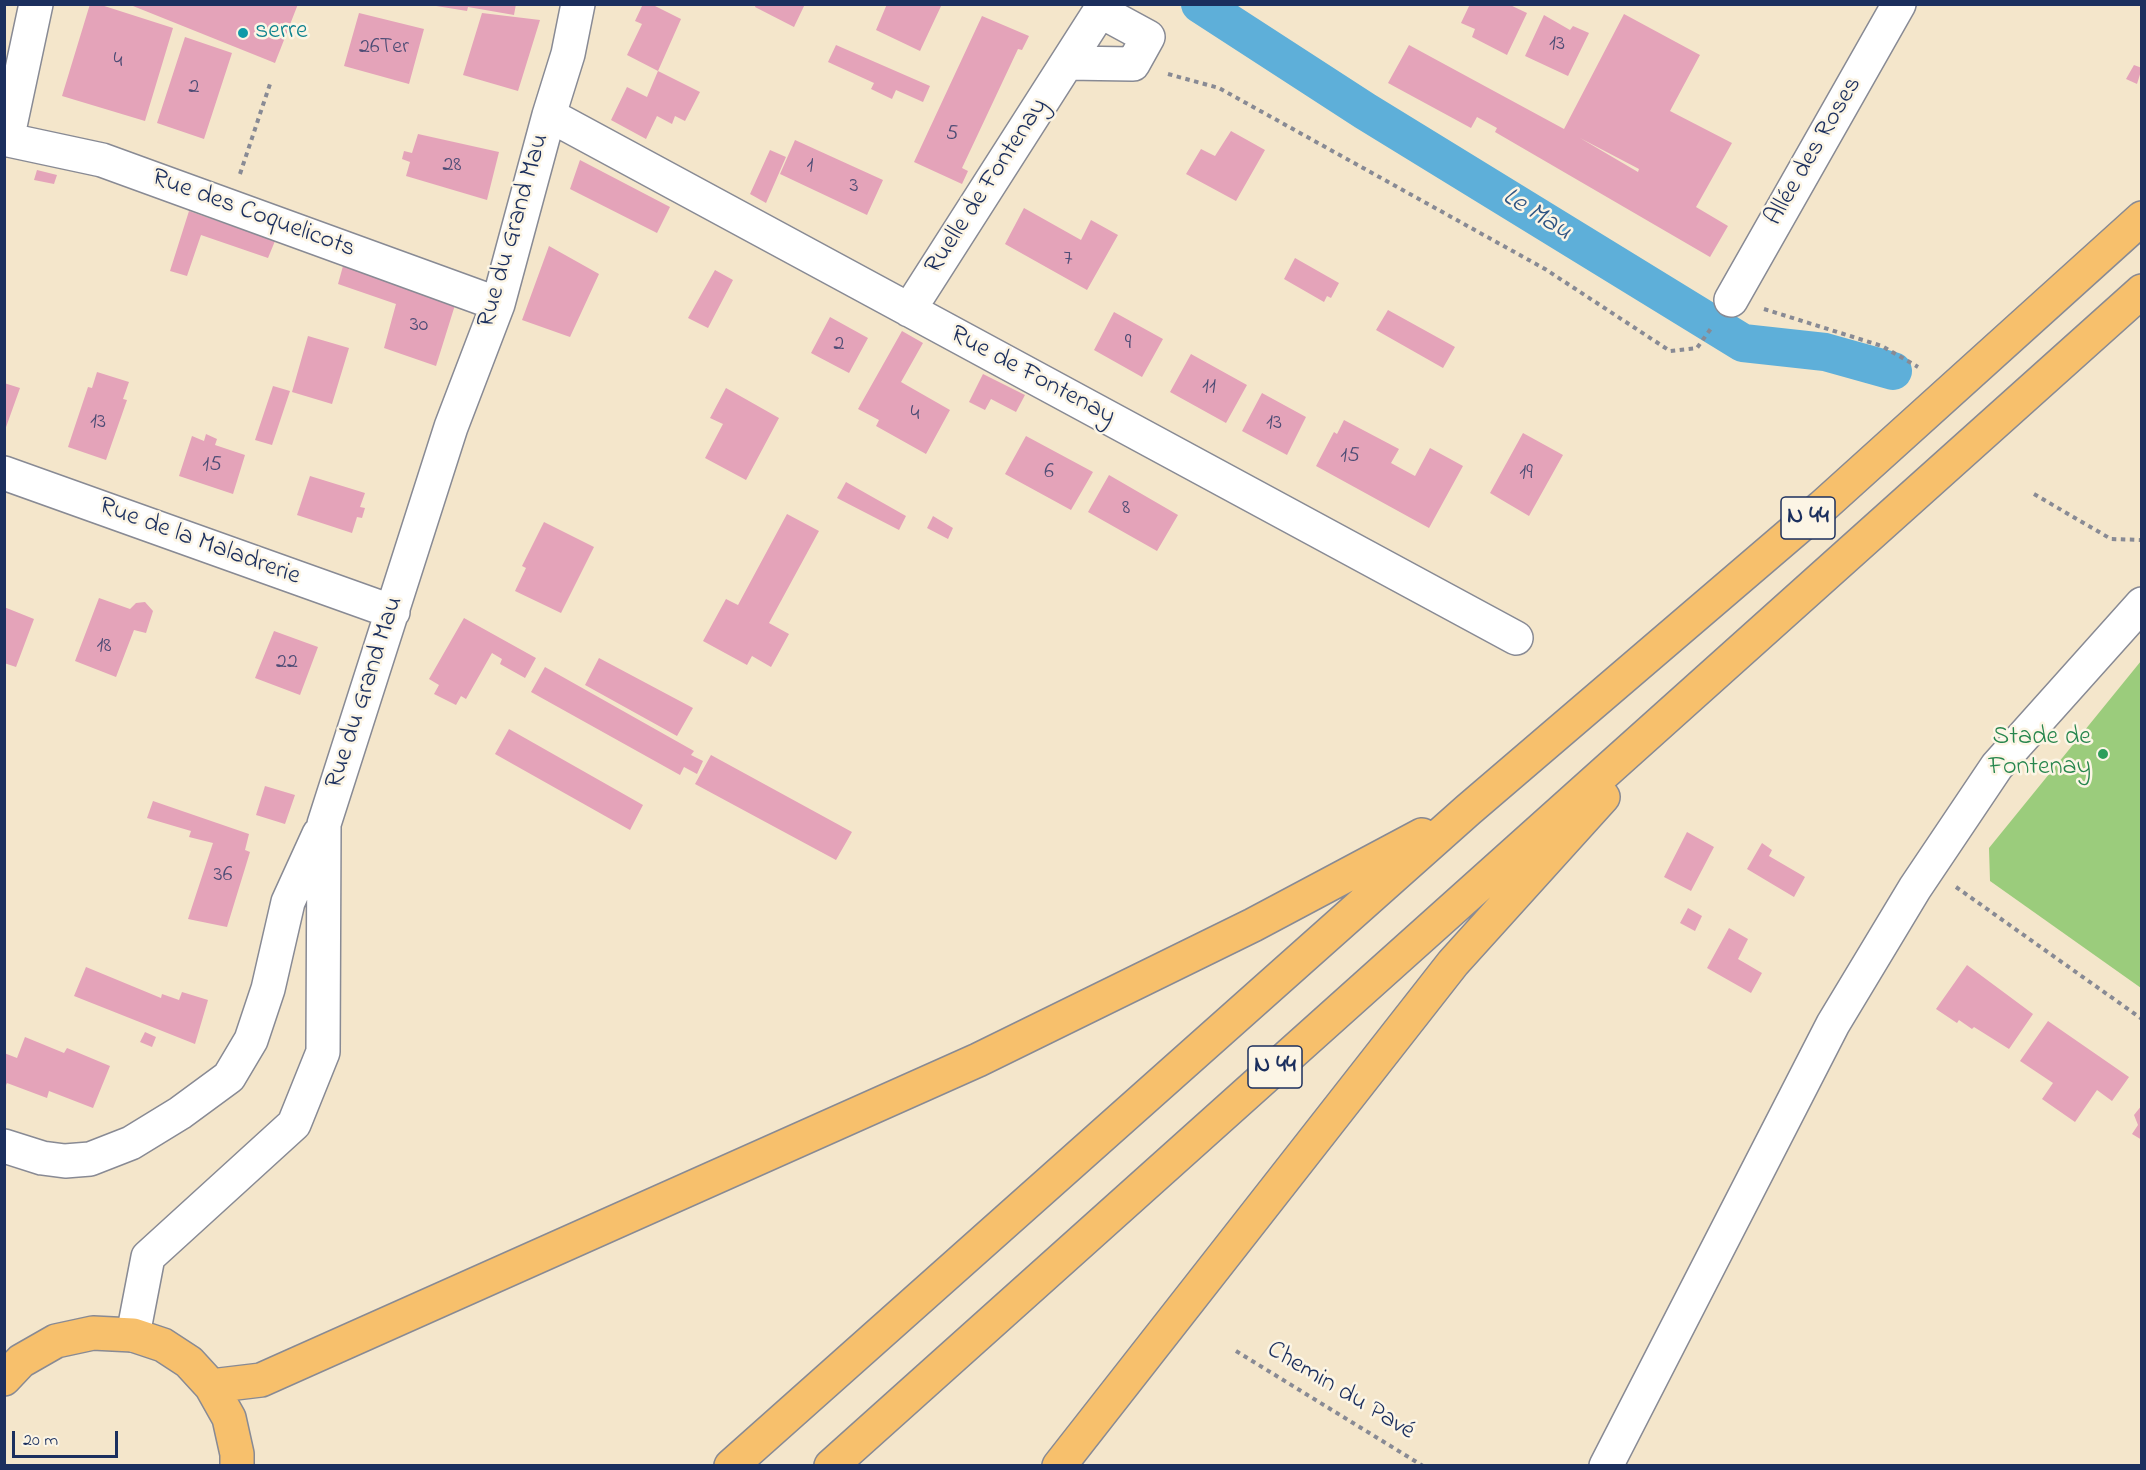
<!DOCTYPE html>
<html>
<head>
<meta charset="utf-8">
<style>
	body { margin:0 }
	#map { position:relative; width:2146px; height:1470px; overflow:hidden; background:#f4e6cb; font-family:"Indie Flower",sans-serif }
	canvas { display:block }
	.frame { position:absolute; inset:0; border:6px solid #1b2f5e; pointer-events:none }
	.scale { position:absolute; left:12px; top:1431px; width:106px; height:27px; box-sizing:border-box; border:3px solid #1b2f5e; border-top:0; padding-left:8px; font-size:18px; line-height:21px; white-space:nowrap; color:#1b2f5e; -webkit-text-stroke:4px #fcf5e5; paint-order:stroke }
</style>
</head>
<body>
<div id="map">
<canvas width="2146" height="1470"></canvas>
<div class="frame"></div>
<div class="scale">20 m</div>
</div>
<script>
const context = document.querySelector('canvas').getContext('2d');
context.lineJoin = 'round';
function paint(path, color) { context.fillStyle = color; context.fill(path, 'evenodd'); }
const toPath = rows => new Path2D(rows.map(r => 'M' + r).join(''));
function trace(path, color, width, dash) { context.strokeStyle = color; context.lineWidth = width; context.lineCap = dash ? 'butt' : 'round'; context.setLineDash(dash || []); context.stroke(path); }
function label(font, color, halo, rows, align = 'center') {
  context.font = font + ' "Indie Flower",sans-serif'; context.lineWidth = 5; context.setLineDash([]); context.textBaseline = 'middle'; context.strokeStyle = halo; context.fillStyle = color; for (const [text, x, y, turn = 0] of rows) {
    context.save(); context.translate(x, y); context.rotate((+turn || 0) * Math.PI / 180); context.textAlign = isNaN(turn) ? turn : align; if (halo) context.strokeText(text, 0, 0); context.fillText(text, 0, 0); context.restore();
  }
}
const green = toPath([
	[2141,661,2141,988,1990,881,1989,848]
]);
const canal = toPath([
	[1200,4,1365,111,1743,343,1825,352,1893,371]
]);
const building = toPath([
	[90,4,98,4,173,28,145,121,62,96],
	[128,4,298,4,275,63],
	[424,4,516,4,514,15,468,7,467,11],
	[643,4,651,4,681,19,658,71,627,55,642,24,635,21],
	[756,4,805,4,794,27,755,7],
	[887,4,942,4,920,51,876,30],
	[1470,4,1508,4,1527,13,1507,55,1472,37,1475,29,1461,23],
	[359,13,424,29,409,84,344,66],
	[482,13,540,20,518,91,463,75],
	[1624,14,1700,55,1670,111,1732,143,1696,207,1728,226,1710,257,1495,132,1497,128,1477,117,1471,128,1388,83,1409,45,1564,129],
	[1580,138,1639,169,1638,172],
	[1544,15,1570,30,1573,26,1589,33,1568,76,1525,56],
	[982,16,1029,36,1022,50,1018,49,962,168,968,171,962,184,914,162],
	[185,37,232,53,204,139,157,123],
	[836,45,930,86,923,102,896,90,892,99,871,89,874,83,828,62],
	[2134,65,2142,68,2137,84,2126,79],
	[658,71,700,92,685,121,675,116,672,124,657,116,646,139,611,120,627,87,647,97],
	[1231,131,1265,150,1236,201,1186,174,1201,149,1215,156],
	[418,134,499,152,487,200,406,176,410,162,402,159,404,151,412,153],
	[795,140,883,180,867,215,780,174],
	[770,150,786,157,766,203,750,194],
	[580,160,670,207,657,233,570,189],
	[37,170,57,175,54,184,34,180],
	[1024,208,1081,240,1091,220,1118,235,1087,290,1005,244],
	[189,211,275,241,268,258,201,235,187,276,170,271],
	[549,246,599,274,570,337,522,320],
	[1295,258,1339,283,1331,298,1327,296,1324,302,1284,279],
	[343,266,455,305,436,366,384,348,396,304,338,284],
	[715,270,733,280,708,328,688,318],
	[1388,310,1455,347,1443,368,1376,330],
	[1114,312,1163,339,1142,377,1094,350],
	[830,317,868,338,849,373,811,353],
	[902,331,923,343,901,382,950,410,926,454,876,426,879,420,858,409],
	[308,336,349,348,332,404,292,392],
	[1191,354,1247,385,1226,423,1170,392],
	[97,372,129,382,123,399,127,400,106,460,68,447,88,387,92,388],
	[983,374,1025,395,1016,412,991,399,985,410,969,402],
	[4,383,20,388,5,430,4,429],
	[273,386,290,391,272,445,255,440],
	[726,388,779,418,746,480,705,458,723,424,710,418],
	[1262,393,1306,417,1287,455,1242,431],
	[1344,420,1399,449,1391,463,1415,476,1430,448,1463,466,1429,528,1316,466,1334,432,1337,434],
	[1523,433,1563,455,1529,516,1490,493],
	[206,434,217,439,215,445,245,455,233,494,179,476,192,436,204,441],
	[1026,436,1093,472,1071,510,1005,474],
	[1109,475,1178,515,1157,551,1088,512],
	[310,476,365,493,360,507,365,508,362,518,357,517,352,533,297,515],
	[846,482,906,516,899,530,837,498],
	[787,514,819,531,769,623,789,634,771,667,752,656,747,665,703,641,726,599,738,605],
	[933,516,953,528,948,539,927,528],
	[544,522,594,547,561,613,515,591,526,568,522,566],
	[99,598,130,609,136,603,145,602,153,611,146,633,134,630,116,677,75,661],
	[4,607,34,619,16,667,4,663],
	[464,618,536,658,525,678,500,664,502,659,492,653,466,699,461,696,456,705,434,694,439,685,429,679],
	[274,631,318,647,300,695,255,678],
	[599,658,693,708,677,736,585,685],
	[545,667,694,751,691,755,703,761,697,774,684,767,680,775,531,692],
	[509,729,643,805,630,830,495,754],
	[711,755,852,832,836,860,695,784],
	[265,786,295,795,285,824,256,815],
	[153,801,249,834,245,850,250,852,227,927,188,919,213,843,189,837,191,831,147,818],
	[1687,832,1714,847,1691,891,1664,877],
	[1762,843,1772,850,1769,856,1805,877,1794,897,1747,869],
	[1688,908,1702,916,1695,931,1680,923],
	[1729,928,1748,939,1738,959,1762,973,1751,993,1707,968],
	[1967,965,2033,1014,2009,1049,1974,1027,1972,1029,1959,1020,1957,1023,1936,1009],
	[86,967,161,998,162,994,179,1000,182,992,208,1000,195,1044,74,996],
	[2048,1021,2129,1077,2112,1101,2097,1090,2075,1122,2042,1099,2053,1083,2020,1061],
	[145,1032,156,1037,152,1047,140,1042],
	[25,1037,64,1053,67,1048,110,1066,93,1108,49,1091,47,1098,7,1083,4,1089,4,1053,17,1058],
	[2142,1105,2142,1140,2132,1134,2138,1125,2134,1115]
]);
const path = toPath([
	[1168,74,1219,88,1545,269,1670,351,1697,348,1712,327],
	[240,174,270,84],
	[1764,309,1882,346,1918,367],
	[2034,494,2111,539,2142,540],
	[1956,887,2142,1019],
	[1236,1351,1423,1466]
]);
const minor = toPath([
	[549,115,1516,638],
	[4,139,102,160,498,304],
	[7,140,36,4],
	[1731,300,1899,4],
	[909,310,1100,11,1148,37,1133,64,1067,63],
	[4,473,393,612],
	[4,1146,42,1158,65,1161,90,1159,131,1143,180,1113,229,1077,251,1040,268,989,288,902,319,834],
	[133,1335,148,1257,294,1124,323,1052,324,824,451,427,498,304,549,115,568,54,578,4],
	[1606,1466,1833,1024,1915,888,1997,766,2142,604]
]);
const major = toPath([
	[4,1379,21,1361,56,1341,93,1333,133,1335,163,1345,189,1362,211,1386,229,1418,237,1454,237,1466],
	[211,1386,261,1380,978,1060,1253,925,1422,835],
	[731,1466,1468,810,1822,507,2142,218],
	[831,1466,2142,291],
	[1059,1466,1453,963,1603,797]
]);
const markers = [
	[243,33,6,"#0f9aa8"],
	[2103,754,6,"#2e9e5b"]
];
const numberNames = [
	["13",1557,45],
	["26Ter",384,48],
	["4",118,62],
	["2",194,88],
	["5",952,135],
	["28",452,166],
	["1",810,167],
	["3",854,187],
	["7",1068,260],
	["30",419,326],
	["9",1128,344],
	["2",839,345],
	["11",1209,388],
	["4",915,415],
	["13",98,423],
	["13",1274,424],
	["15",1350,457],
	["15",212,466],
	["6",1049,473],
	["19",1526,474],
	["8",1126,509],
	["18",104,647],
	["22",287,663],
	["36",223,876]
];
const shields = [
	[1808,518,54],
	[1275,1067,54]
];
const shieldNames = [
	["N 44",1808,518],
	["N 44",1275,1067]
];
const cultureNames = [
	["serre",255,33]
];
const streetNames = [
	["Allée des Roses",1815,152,-60],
	["Ruelle de Fontenay",988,187,-57],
	["Rue des Coquelicots",253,215,20],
	["Rue du Grand Mau",515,231,-74],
	["Rue de Fontenay",1032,377,28],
	["Rue de la Maladrerie",199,543,20],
	["Rue du Grand Mau",366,693,-72],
	["Chemin du Pavé",1340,1392,31]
];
const leisureNames = [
	["Stade de",2091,739],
	["Fontenay",2091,769]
];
const waterNames = [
	["Le Mau",1536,216,32]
];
paint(green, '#9bcc7c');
trace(canal, '#5eafd9', 38);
paint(building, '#e4a3b9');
trace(minor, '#888a94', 36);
trace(major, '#888a94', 36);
trace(path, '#888a94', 4, [4.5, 4.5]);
trace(minor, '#fff', 33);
trace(major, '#f7c06c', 33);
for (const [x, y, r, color] of markers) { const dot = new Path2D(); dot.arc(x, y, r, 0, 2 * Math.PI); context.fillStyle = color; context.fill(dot); trace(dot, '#fcf5e5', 2); }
label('22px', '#4d4c75', null, numberNames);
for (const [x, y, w] of shields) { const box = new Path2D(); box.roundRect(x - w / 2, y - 21, w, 42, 4.5); context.fillStyle = '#fcf5e5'; context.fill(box); trace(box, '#1b2f5e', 1.5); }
label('bold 24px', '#1b2f5e', null, shieldNames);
label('26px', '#0d838f', '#fcf5e5', cultureNames, 'left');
label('26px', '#1b2f5e', '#fcf5e5', streetNames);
label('26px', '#27864d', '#fcf5e5', leisureNames, 'right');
label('italic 27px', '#2f5583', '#fcf5e5', waterNames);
</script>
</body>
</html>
